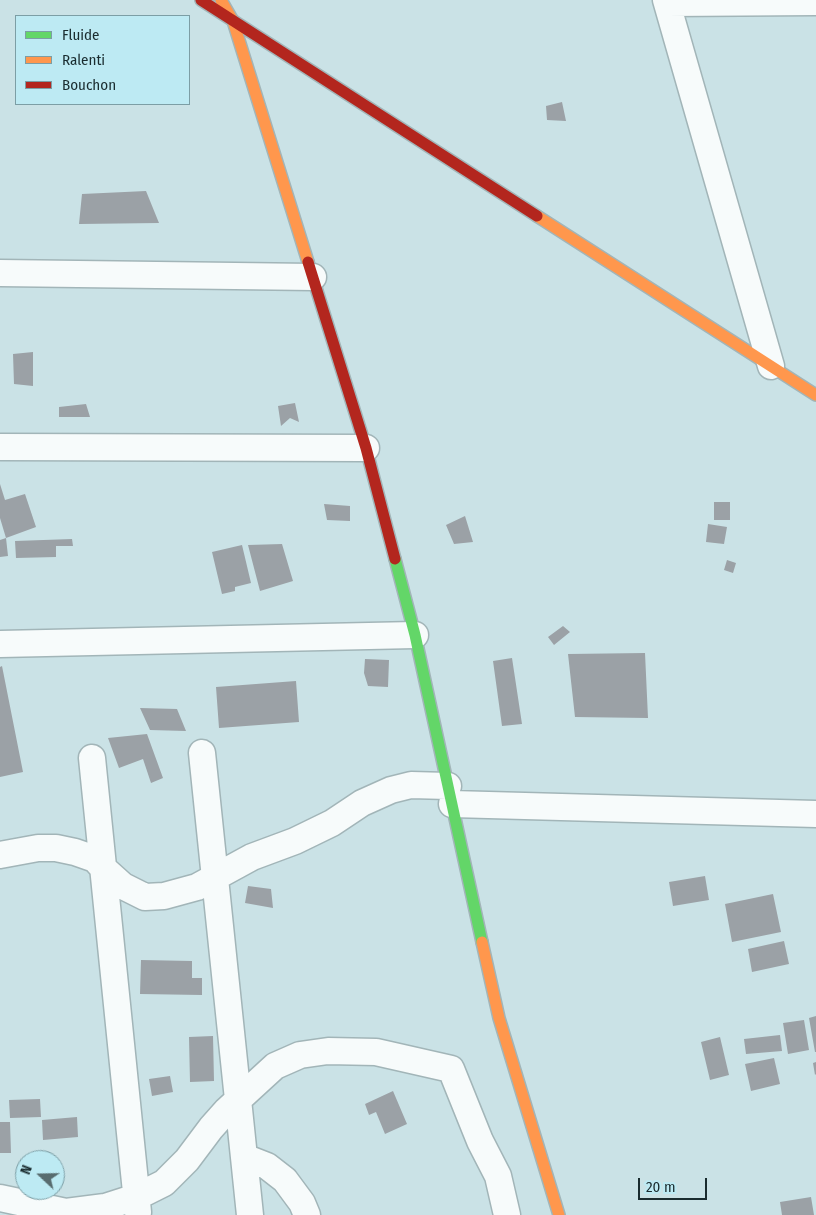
<!DOCTYPE html>
<html>
<head>
<meta charset="utf-8">
<style>
	body { margin:0 }
	#map { position:relative; width:816px; height:1215px; overflow:hidden; background:#cae2e6; font-family:"Fira Sans Condensed",sans-serif }
	canvas { display:block }
	.legend { position:absolute; left:15px; top:15px; width:175px; height:90px; box-sizing:border-box; background:#bdeaf3; border:1px solid #7c9ea5; margin:0; padding:6px 9px; list-style:none; font-size:15px; color:#1a2c2f }
	.legend li { display:flex; align-items:center; gap:10px; height:25px }
	.legend b { width:25px; border:1px solid #7c9ea5 }
	.north { position:absolute; left:15px; top:1150px; width:50px; height:50px; box-sizing:border-box; background:#bdeaf3; border:1px solid #7c9ea5; border-radius:50%; rotate:291deg; font-size:14px; font-weight:700; line-height:20px; text-align:center; color:#1a2c2f }
	.north::after { content:''; display:block; margin:auto; width:18px; height:22px; background:#586c6f; clip-path:polygon(50% 0,100% 100%,50% 72%,0 100%) }
	.scale { position:absolute; left:638px; top:1178px; width:69px; height:22px; box-sizing:border-box; border:2px solid #1a2c2f; border-top:0; padding-left:6px; font-size:15px; line-height:18px; white-space:nowrap; color:#1a2c2f; -webkit-text-stroke:4px #bdeaf3; paint-order:stroke }
</style>
</head>
<body>
<div id="map">
<canvas width="816" height="1215"></canvas>
<ul class="legend">
<li><b style="height:6px;background:#63d668"></b>Fluide</li>
<li><b style="height:6px;background:#ff974d"></b>Ralenti</li>
<li><b style="height:6px;background:#b3261e"></b>Bouchon</li>
</ul>
<div class="north">N</div>
<div class="scale">20 m</div>
</div>
<script>
const context = document.querySelector('canvas').getContext('2d');
context.lineJoin = 'round';
function paint(path, color) { context.fillStyle = color; context.fill(path, 'evenodd'); }
const toPath = rows => new Path2D(rows.map(r => 'M' + r).join(''));
function trace(path, color, width, dash) { context.strokeStyle = color; context.lineWidth = width; context.lineCap = dash ? 'butt' : 'round'; context.setLineDash(dash || []); context.stroke(path); }
const building = toPath([
	[562,102,566,121,547,120,546,106],
	[146,191,159,223,79,224,82,194],
	[33,352,33,386,14,384,13,354],
	[295,403,299,422,290,418,281,426,278,406],
	[86,404,90,417,59,417,59,407],
	[0,484,5,500,25,494,36,527,6,538,0,518],
	[714,502,730,502,730,520,714,520],
	[324,504,350,506,350,521,327,520],
	[465,516,473,542,454,544,446,525],
	[708,524,727,527,724,544,706,542],
	[6,538,8,556,0,557,0,540],
	[72,539,73,546,56,546,56,557,16,558,15,541],
	[282,544,293,581,260,591,248,545],
	[242,545,251,583,235,587,235,591,222,594,212,552],
	[727,560,736,563,733,573,724,570],
	[563,626,570,632,554,645,548,637],
	[645,653,648,718,575,717,568,654],
	[512,658,522,724,502,726,493,661],
	[365,659,389,660,388,687,368,686,364,673],
	[2,666,23,772,0,777,0,667],
	[296,681,299,722,219,728,216,687],
	[140,708,177,709,186,731,150,730],
	[147,734,163,778,151,783,143,759,119,768,108,738],
	[705,876,709,900,673,906,669,882],
	[248,886,271,889,273,908,245,903],
	[773,894,781,932,732,942,725,904],
	[784,941,789,964,752,972,748,949],
	[141,960,192,961,192,978,202,978,202,995,140,994],
	[816,1016,816,1052,815,1052,809,1018],
	[804,1020,809,1050,788,1054,783,1023],
	[780,1035,782,1051,746,1054,744,1039],
	[213,1036,214,1081,190,1082,189,1037],
	[720,1037,729,1075,710,1080,701,1042],
	[774,1058,780,1084,751,1091,745,1064],
	[816,1062,816,1074,815,1075,813,1063],
	[170,1076,173,1092,152,1096,149,1079],
	[393,1091,407,1124,385,1134,376,1112,369,1115,365,1104],
	[40,1099,41,1117,10,1118,9,1100],
	[77,1117,78,1137,43,1140,42,1120],
	[0,1122,10,1122,11,1153,0,1153],
	[811,1197,814,1215,782,1215,780,1202]
]);
const street = toPath([
	[666,0,771,366],
	[667,3,816,2],
	[0,273,313,277],
	[0,447,366,448],
	[0,644,415,635],
	[202,753,250,1215],
	[92,758,138,1212],
	[452,804,816,814],
	[0,855,38,848,56,848,75,852,95,859,103,868,123,886,145,897,164,896,197,887,252,857,295,841,332,823,362,803,391,790,411,785,448,786],
	[244,1157,267,1166,285,1180,302,1203,307,1215],
	[0,1198,66,1212,105,1207,136,1197,164,1183,187,1160,211,1128,227,1110,275,1066,300,1055,328,1051,376,1052,451,1069,480,1141,498,1176,507,1215]
]);
const fast = toPath([
	[395,559,415,635,482,942]
]);
const slow = toPath([
	[221,0,233,21,308,262],
	[537,216,816,395],
	[482,942,499,1018,559,1215]
]);
const jam = toPath([
	[201,0,537,216],
	[308,262,366,448,395,559]
]);
paint(building, '#9ba1a6');
trace(street, '#a2b5b8', 29);
trace(fast, '#a2b5b8', 14);
trace(slow, '#a2b5b8', 14);
trace(jam, '#a2b5b8', 14);
trace(street, '#f7fbfb', 26);
trace(fast, '#63d668', 11);
trace(slow, '#ff974d', 11);
trace(jam, '#b3261e', 11);
</script>
</body>
</html>
